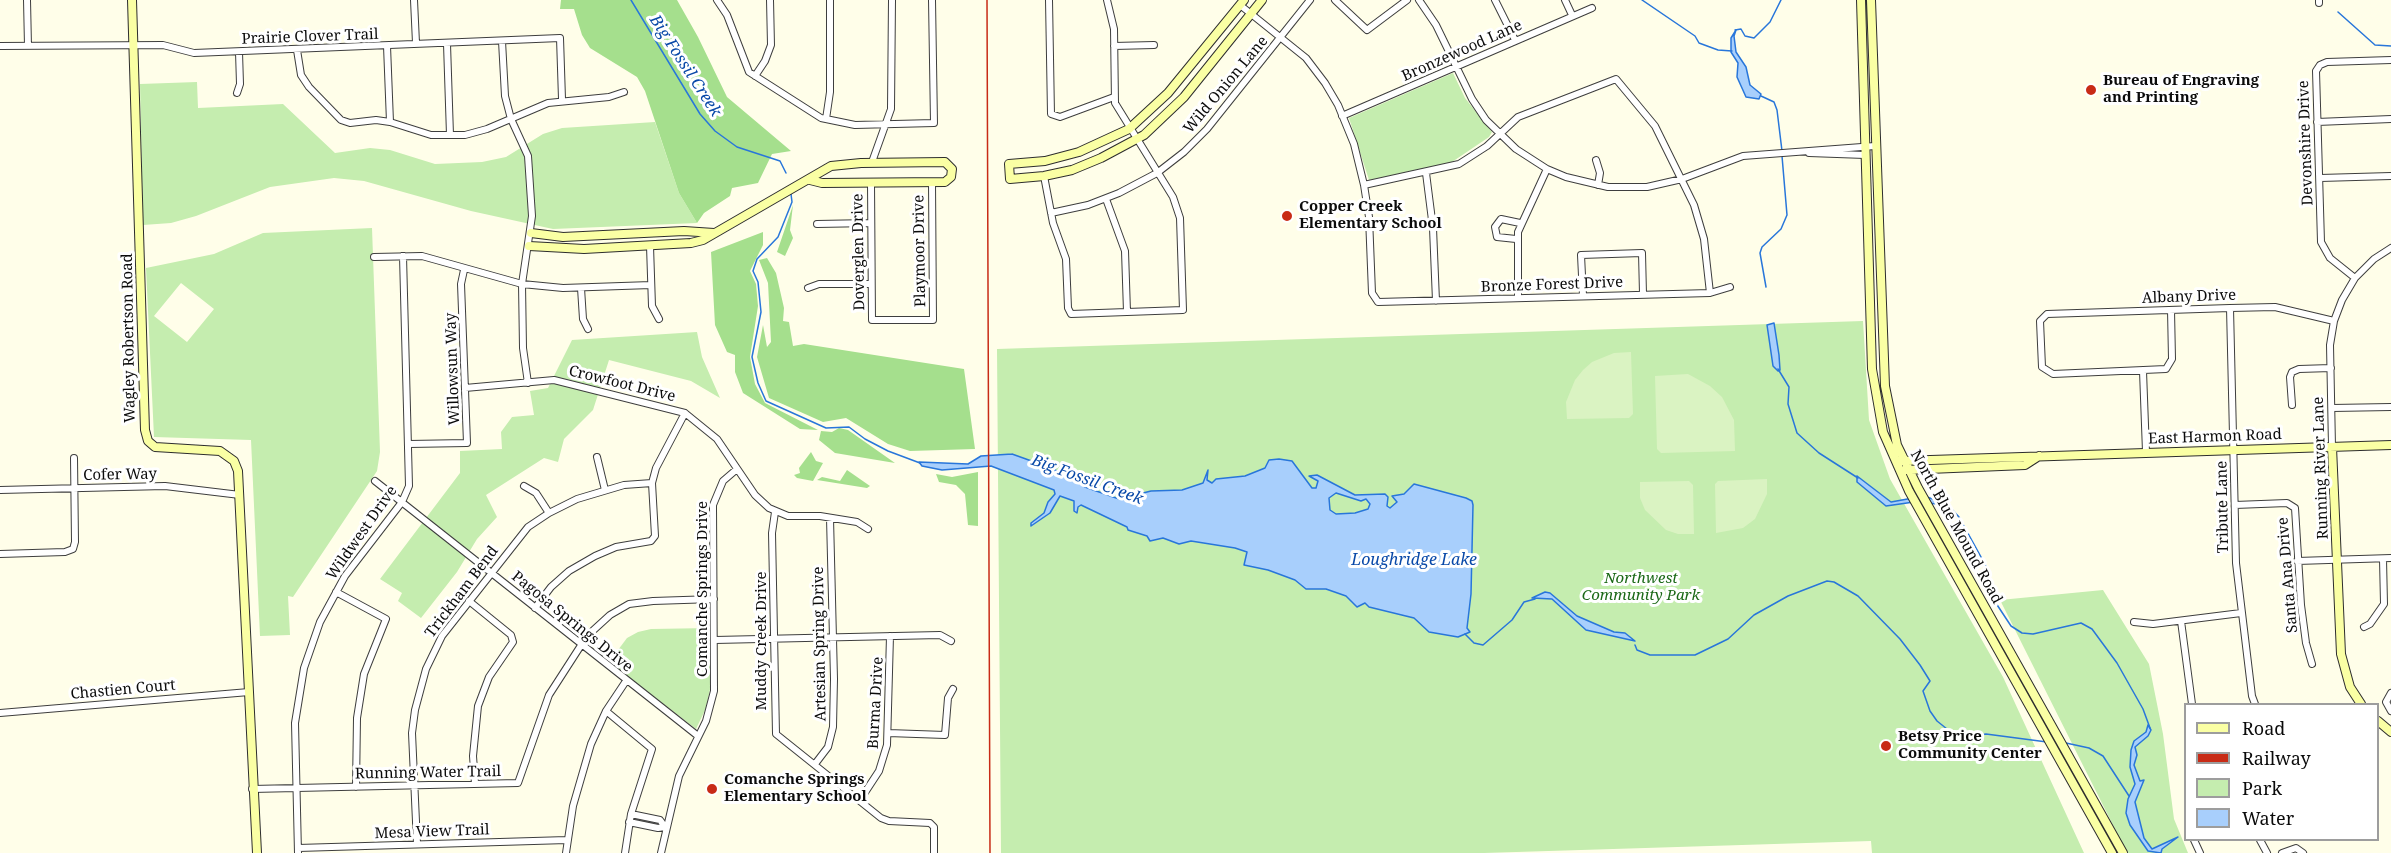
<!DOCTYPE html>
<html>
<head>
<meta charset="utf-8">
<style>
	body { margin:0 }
	#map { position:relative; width:2391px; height:853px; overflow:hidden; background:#fffee9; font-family:"Noto Serif",serif }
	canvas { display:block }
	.legend { position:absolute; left:2184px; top:703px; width:195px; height:138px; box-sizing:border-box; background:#fff; border:2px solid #9d9d9d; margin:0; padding:8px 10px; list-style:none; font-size:18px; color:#0b0b0b }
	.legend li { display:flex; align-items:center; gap:12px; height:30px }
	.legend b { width:30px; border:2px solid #9d9d9d }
</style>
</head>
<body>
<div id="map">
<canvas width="2391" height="853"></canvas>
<ul class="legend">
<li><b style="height:8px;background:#faffa4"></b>Road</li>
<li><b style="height:8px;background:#c82b16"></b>Railway</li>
<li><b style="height:16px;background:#c5edaf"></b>Park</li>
<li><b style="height:16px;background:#a8cffc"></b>Water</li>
</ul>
</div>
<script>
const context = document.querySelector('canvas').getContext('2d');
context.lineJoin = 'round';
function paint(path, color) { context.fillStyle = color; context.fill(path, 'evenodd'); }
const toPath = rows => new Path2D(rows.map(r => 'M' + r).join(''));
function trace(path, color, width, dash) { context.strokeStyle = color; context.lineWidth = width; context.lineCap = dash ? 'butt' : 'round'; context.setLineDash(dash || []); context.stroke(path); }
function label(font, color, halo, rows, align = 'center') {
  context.font = font + ' "Noto Serif",serif'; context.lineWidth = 6; context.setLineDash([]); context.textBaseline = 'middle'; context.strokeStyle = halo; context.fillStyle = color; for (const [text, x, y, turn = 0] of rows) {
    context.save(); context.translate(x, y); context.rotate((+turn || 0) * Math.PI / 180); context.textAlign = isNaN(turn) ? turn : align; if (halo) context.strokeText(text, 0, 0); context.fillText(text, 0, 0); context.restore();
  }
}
const green = toPath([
	[1453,73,1465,98,1492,132,1489,137,1449,164,1369,180,1349,118],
	[197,82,198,108,283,104,335,153,370,148,390,150,435,164,482,162,506,157,543,134,562,128,655,122,679,193,697,223,553,229,471,211,364,181,334,178,270,187,196,216,171,223,143,225,140,84],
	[372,228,380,452,377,471,293,597,288,596,290,635,260,636,251,440,154,437,146,268,214,254,263,233],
	[181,283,214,309,187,342,154,316],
	[1863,321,1869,420,1890,479,2003,677,2084,853,1872,853,1871,841,1484,853,1001,853,997,349],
	[697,332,702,357,720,398,691,381,609,360,593,410,564,439,558,462,544,458,486,495,497,517,477,539,457,572,421,618,398,601,402,593,380,579,460,473,460,451,502,449,501,432,512,417,534,415,530,391,548,388,572,340],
	[2103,590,2149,664,2163,734,2174,819,2188,853,2127,853,2000,600],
	[711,628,711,685,706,708,696,729,609,662,627,638,638,632,651,629]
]);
const forest = toPath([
	[561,0,677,0,698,37,727,97,791,151,772,154,758,183,732,188,730,196,704,213,697,223,679,193,645,91,637,77,590,48,582,35,574,9,560,9],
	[793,205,790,230,793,238,785,256,777,252],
	[763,232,763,245,750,271,756,284,758,306,750,357,755,384,765,403,818,430,800,429,743,393,735,372,735,355,727,352,715,325,711,252],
	[767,258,776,273,784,308,783,321,789,322,793,346,804,344,964,369,975,449,910,451,888,444,846,418,823,422,769,398,757,357,763,325,767,347,771,342,768,283,759,260],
	[839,428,848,430,895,463,835,453,819,440,821,431,832,432],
	[811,452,816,461,823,463,813,481,797,478,794,475,800,473,799,468],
	[847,470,870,486,867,488,817,480,822,477,840,481],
	[978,472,978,526,968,525,965,494,956,485,939,482,936,474,952,477]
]);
const pitch = toPath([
	[1631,352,1633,414,1629,418,1567,419,1566,402,1575,380,1583,370,1592,362,1614,353],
	[1688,374,1710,386,1722,397,1734,420,1735,451,1661,453,1657,449,1655,376],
	[1767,479,1767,494,1755,519,1743,528,1716,533,1715,484,1718,481],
	[1689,481,1693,485,1694,534,1678,534,1666,530,1645,510,1640,498,1640,482]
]);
const water = toPath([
	[1736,30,1734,36,1736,52,1746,67,1750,85,1761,94,1759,99,1746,97,1737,77,1738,63,1731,52,1731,38,1736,30],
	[1774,323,1779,355,1780,370,1778,371,1773,366,1767,325,1774,323],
	[1012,454,1051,468,1083,484,1085,487,1119,499,1151,491,1182,490,1203,483,1208,470,1207,480,1212,483,1216,479,1245,476,1265,468,1269,460,1279,459,1292,461,1312,488,1316,488,1318,481,1309,476,1317,475,1355,495,1385,494,1388,497,1387,506,1390,508,1397,502,1392,496,1404,494,1414,484,1466,498,1472,501,1473,505,1471,594,1467,628,1470,632,1458,637,1429,632,1414,618,1369,607,1365,603,1357,607,1346,596,1326,589,1306,589,1295,580,1268,570,1244,565,1247,552,1235,548,1191,541,1179,544,1163,538,1150,541,1147,536,1128,530,1127,527,1081,505,1078,507,1077,513,1074,511,1074,501,1060,496,1050,513,1031,526,1031,523,1044,513,1048,502,1055,494,1054,490,991,466,942,470,922,466,919,462,968,464,981,456,1012,454],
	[1336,493,1361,501,1366,499,1370,504,1368,509,1355,513,1336,514,1330,510,1329,498,1336,493],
	[1857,476,1891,502,1924,496,1950,505,1914,502,1886,506,1857,482,1857,476],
	[1545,592,1550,593,1577,616,1614,632,1625,633,1635,641,1586,630,1552,599,1532,598,1545,592],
	[2148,725,2151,730,2148,736,2135,747,2137,755,2134,765,2140,781,2144,780,2135,802,2144,838,2152,849,2178,837,2162,849,2161,853,2148,851,2130,825,2126,813,2128,799,2135,784,2130,767,2131,750,2134,741,2146,732,2148,725]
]);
const stream = toPath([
	[631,0,700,114,715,131,737,147,780,161,786,173],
	[1642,0,1695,36,1699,43,1718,50,1732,51],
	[2338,12,2375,45,2391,46],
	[1735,30,1741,29,1745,36,1754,38,1770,22,1781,0],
	[1761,96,1774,102,1777,110,1782,151],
	[791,194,792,202,778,237,757,259,753,271,758,282,761,312,752,357,758,383,766,401,826,428,849,427,865,439,888,451,920,463],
	[1766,287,1760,253,1762,247,1781,229,1787,215,1782,156],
	[1778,369,1789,387,1788,404,1797,433,1819,453,1858,478],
	[1948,505,1959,517,1986,566,1984,585,2011,626,2022,633,2033,634,2081,623,2092,629,2117,663,2143,709,2150,728],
	[1465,634,1474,643,1483,645,1512,620,1524,602,1535,599],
	[1635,645,1637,650,1650,655,1695,655,1728,639,1754,615,1788,596,1827,581,1834,582,1858,596,1900,639,1920,665,1930,681,1923,691,1930,711,1937,721,1947,729,1966,737,1986,734,2047,742],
	[2066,743,2089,748,2103,756,2129,796]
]);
const street = toPath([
	[27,0,28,46],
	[414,0,416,43],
	[717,0,727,15,749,72,821,118,855,125,934,123,932,0],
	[1049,0,1051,114,1060,117,1114,97],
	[1335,0,1367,30,1407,0],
	[1419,0,1436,25,1472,99,1486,120,1516,149,1547,169,1566,177,1608,187,1647,187,1682,179,1743,156,1875,146],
	[1495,0,1515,40],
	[1565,0,1572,15],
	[2319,0,2319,3],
	[1240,5,1306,58,1325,83,1338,105,1354,144,1364,185,1369,217,1372,293,1378,302,1710,293,1730,287],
	[502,41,505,96,511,119,528,156,532,216,522,284,523,348,528,383],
	[447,44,450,135],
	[0,46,163,45,194,53,560,38,562,99],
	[387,46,390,122],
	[1114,46,1154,45],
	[297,50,301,75,309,87,341,120,350,123,376,120,390,122,431,135,465,135,487,129,548,103,609,97,624,92],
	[755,76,765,61,771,45,770,0],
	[237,93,240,84,239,52],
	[1342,116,1592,8],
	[826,119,830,92,830,0],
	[2317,122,2391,119],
	[1809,153,1865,155],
	[1596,160,1600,173,1598,185],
	[872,162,891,109,892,0],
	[1426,173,1433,228,1436,301],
	[1044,176,1053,223,1066,259,1068,308,1071,314,1183,310,1180,218,1173,197,1115,103,1114,29,1107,0],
	[2320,178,2391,176],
	[871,183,872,320,933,320,932,182],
	[1364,185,1459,164,1487,146,1518,117,1616,79,1655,126,1694,205,1704,239,1710,293],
	[1106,199,1125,251,1127,312],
	[1051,213,1088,205,1119,193,1157,173,1184,152,1207,129,1310,0],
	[817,224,871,223],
	[1516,239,1497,237,1495,227,1501,219,1520,223],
	[650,246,652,306,659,319],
	[374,257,422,256,522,284,563,288,651,285],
	[2355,278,2330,258,2321,242,2316,71,2320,65,2327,62,2391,60],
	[581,288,583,319,588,329],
	[808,288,819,284,871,284],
	[1583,296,1581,255,1642,253,1643,294],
	[1518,298,1518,232,1547,169],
	[2230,308,2236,563,2252,696,2255,704],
	[2171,310,2172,359,2166,369,2053,374,2042,367,2040,321,2047,314,2230,308,2275,307,2334,321],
	[2143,371,2146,452],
	[465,388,554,380,685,413,717,439,755,495,769,508,788,516,820,516,857,522,868,529],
	[2292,405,2290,377,2292,372,2299,369,2331,368],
	[2332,408,2391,407],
	[409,444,467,443,461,284,464,270],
	[2332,447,2330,345,2334,321,2342,300,2355,278,2374,259,2391,248],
	[597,457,605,490],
	[375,481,698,736],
	[524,486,536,493,549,513],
	[0,490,165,486,240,495],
	[2235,505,2287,503,2295,508,2301,605,2306,643,2312,664],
	[775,512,772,533,776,734,881,818,889,821,930,823,934,827,934,853],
	[0,554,65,552,73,549,75,542,74,458],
	[2297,561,2391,558],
	[336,592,386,619,364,674,357,718,356,787],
	[469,601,511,635,513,642,489,677,478,706,473,756,475,784],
	[535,608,551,587,569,571,595,556,616,547,651,541,655,536,652,483,656,468,685,413],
	[2181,621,2192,704],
	[2134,622,2153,624,2241,613],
	[2364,627,2370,624,2384,604,2383,559],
	[715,640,940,635,951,641],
	[2391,693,2386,702,2391,711],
	[606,711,652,749,631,814,625,853],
	[0,713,249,692],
	[888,733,945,735,948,698,953,689],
	[815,764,828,747,833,727,834,679,830,518],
	[252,789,518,783,549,695,587,636,610,615,629,604,653,601,714,599],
	[860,800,879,771,887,745,890,636],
	[631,814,660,820,665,827],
	[629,822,658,828,665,827],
	[2194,840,2200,853],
	[2260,840,2267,853],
	[417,844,412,733,415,710,426,669,442,636,528,527,549,513,577,499,624,485,652,483],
	[298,848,567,840],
	[298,853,295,723,304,668,320,622,345,576,402,502,409,486,403,256],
	[566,853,573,806,591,744,606,711,626,681],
	[661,853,679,776,706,721,714,691,713,505,723,481,737,469],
	[2282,853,2296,848,2303,853]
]);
const secondary = toPath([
	[132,0,145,430,148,441,155,447,220,451,234,461,238,471,257,853],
	[1244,0,1168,93,1129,129,1079,152,1045,161,1009,164,1010,179,1044,176,1072,170,1101,158,1144,135,1184,97,1262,0],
	[1861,0,1872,369,1883,432,1909,491,2112,853],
	[1871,0,1885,386,1897,445,1918,488,2123,853],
	[531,233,563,237,684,231,714,233],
	[529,246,584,249,691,243,703,240,831,166,861,163,945,162,952,169,951,177,945,182,822,183,810,180],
	[2332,447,2341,654,2350,687,2361,704],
	[1900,461,2391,445],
	[1905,470,2025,465,2039,456],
	[2378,721,2391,732]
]);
const rail = toPath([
	[987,0,990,853]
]);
const markers = [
	[2091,90,6,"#c82b16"],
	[1287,216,6,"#c82b16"],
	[1886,746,6,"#c82b16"],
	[712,789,6,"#c82b16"]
];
const streetNames = [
	["Prairie Clover Trail",310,37,-2],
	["Bronzewood Lane",1462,51,-24],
	["Wild Onion Lane",1226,85,-50],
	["Devonshire Drive",2306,143,-92],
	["Playmoor Drive",920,251,-91],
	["Doverglen Drive",859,252,-91],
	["Bronze Forest Drive",1552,285,-2],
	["Albany Drive",2189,297,-2],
	["Wagley Robertson Road",129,338,-91],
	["Willowsun Way",453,369,-92],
	["Crowfoot Drive",622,384,14],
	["East Harmon Road",2215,437,-2],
	["Running River Lane",2321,468,-92],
	["Cofer Way",120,475,-1],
	["Tribute Lane",2223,507,-91],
	["North Blue Mound Road",1956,527,61],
	["Wildwest Drive",362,533,-55],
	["Santa Ana Drive",2288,575,-95],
	["Comanche Springs Drive",703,589,-90],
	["Trickham Bend",462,592,-53],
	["Pagosa Springs Drive",572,622,39],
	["Muddy Creek Drive",762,641,-90],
	["Artesian Spring Drive",820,644,-91],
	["Chastien Court",123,690,-5],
	["Burma Drive",876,703,-87],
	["Running Water Trail",428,773,-1],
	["Mesa View Trail",432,832,-2]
];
const poiNames = [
	["Bureau of Engraving",2103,81],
	["and Printing",2103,98],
	["Copper Creek",1299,207],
	["Elementary School",1299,224],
	["Betsy Price",1898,737],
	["Community Center",1898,754],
	["Comanche Springs",724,780],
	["Elementary School",724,797]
];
const parkNames = [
	["Northwest",1641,579],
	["Community Park",1641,596]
];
const waterNames = [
	["Big Fossil Creek",685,66,57],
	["Big Fossil Creek",1087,480,20],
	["Loughridge Lake",1414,560]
];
paint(green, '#c5edaf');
paint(forest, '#a5df8d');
paint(pitch, '#daf3c2');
paint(water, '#a8cffc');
trace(water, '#2876da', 1.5);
trace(stream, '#2876da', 1.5);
trace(street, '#3e3e3e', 8);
trace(secondary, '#2d2d2d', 10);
trace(street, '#fff', 6);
trace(secondary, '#faffa4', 8);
trace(rail, '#c82b16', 1.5);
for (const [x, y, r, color] of markers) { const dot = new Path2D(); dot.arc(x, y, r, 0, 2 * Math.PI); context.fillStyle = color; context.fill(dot); trace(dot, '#fff', 2); }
label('15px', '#0b0b0b', '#fff', streetNames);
label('bold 15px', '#0b0b0b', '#fff', poiNames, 'left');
label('italic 15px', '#1a6816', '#fff', parkNames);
label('italic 16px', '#0949a8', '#fff', waterNames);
</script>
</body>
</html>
